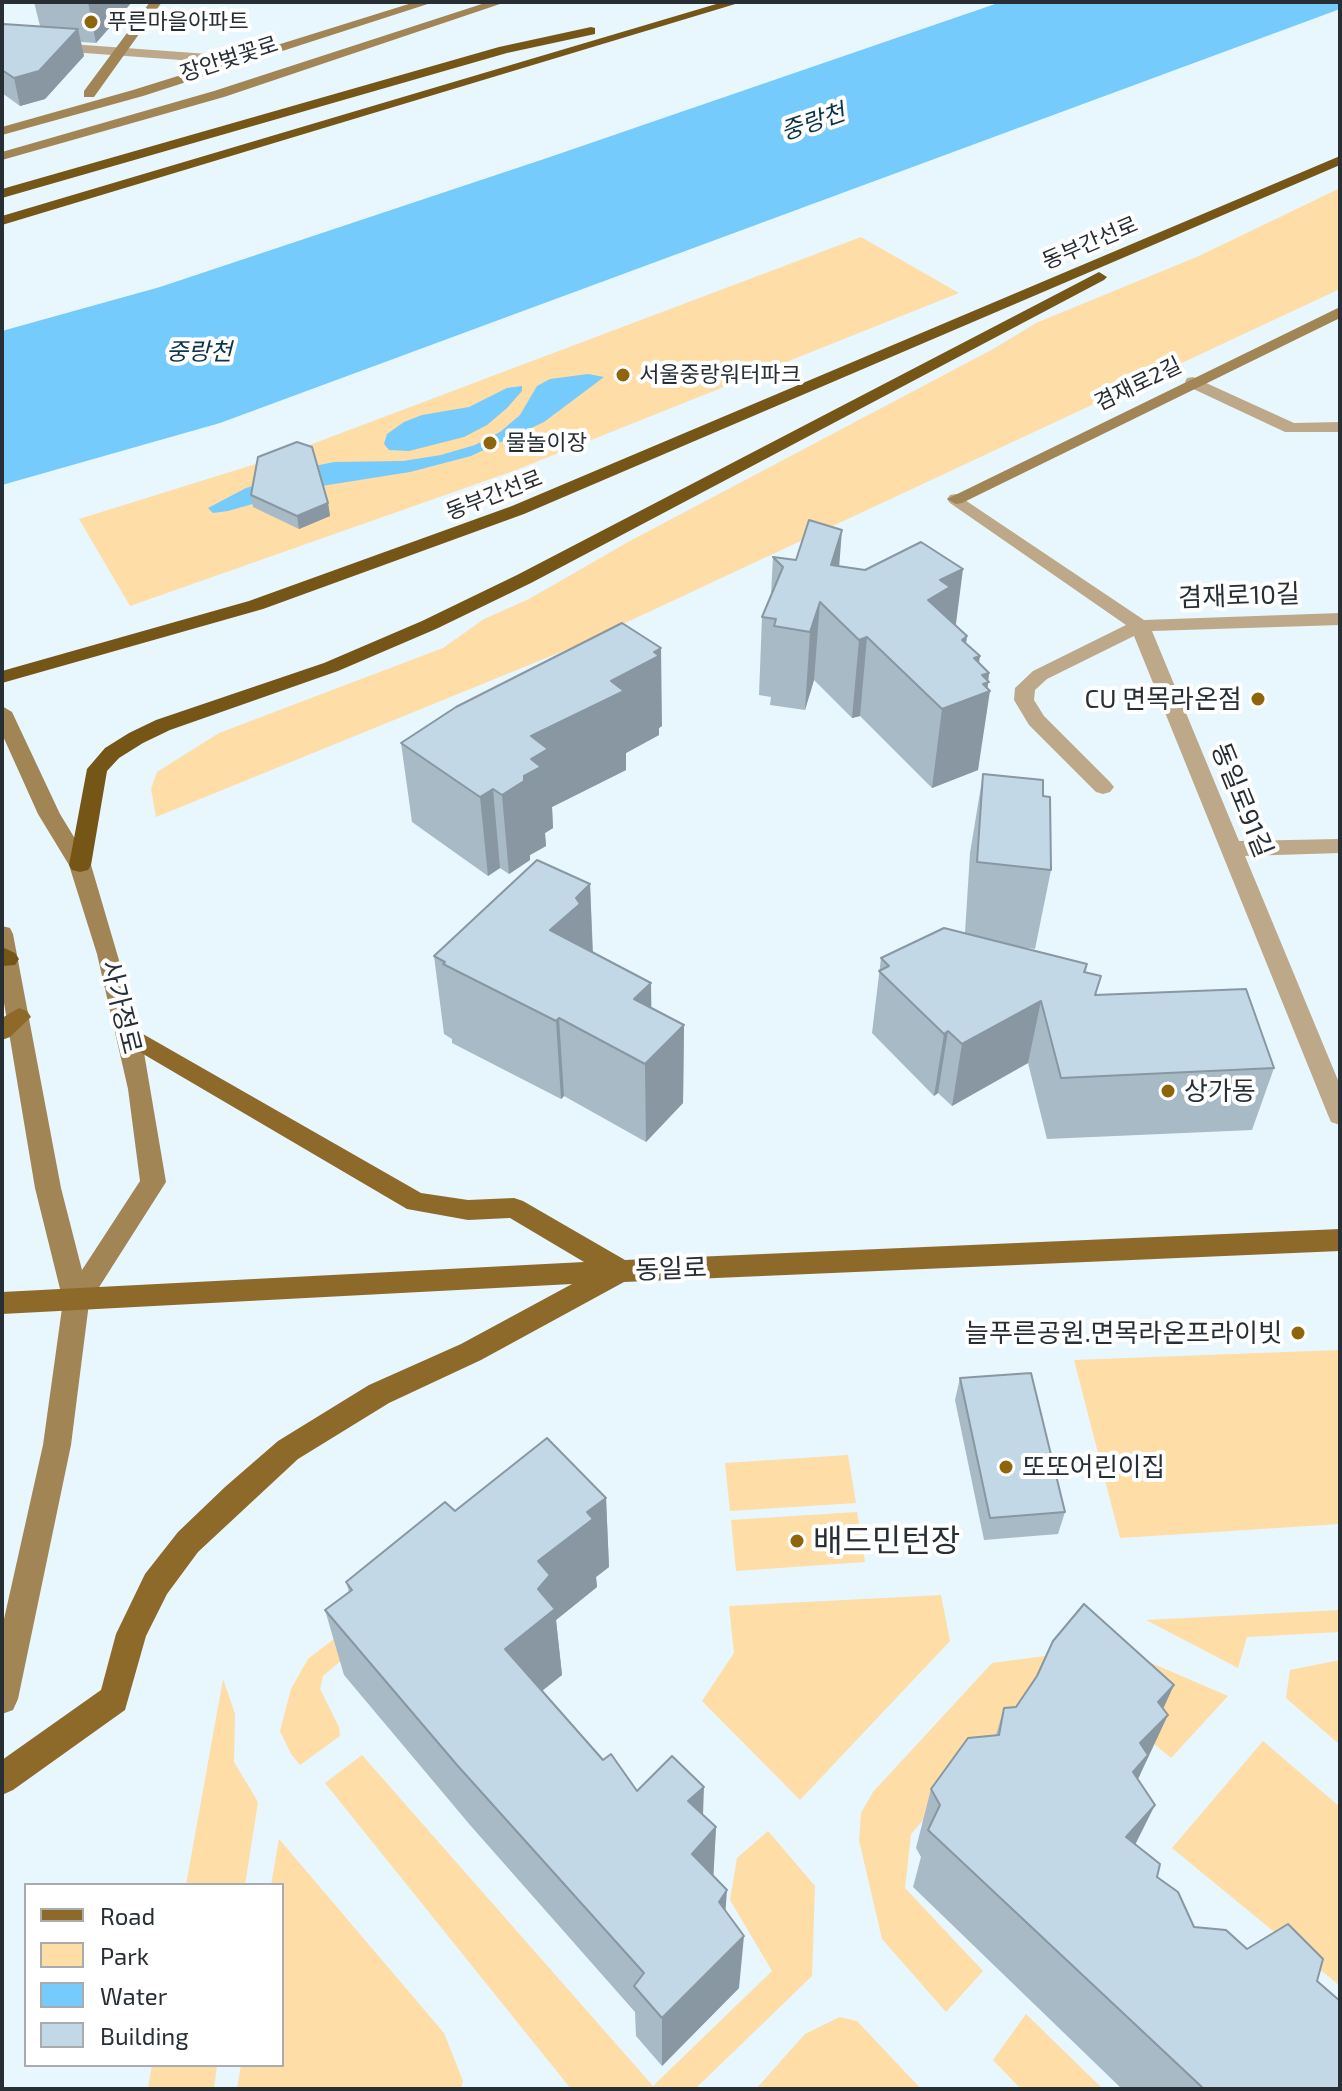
<!DOCTYPE html>
<html>
<head>
<meta charset="utf-8">
<style>
	body { margin:0 }
	#map { position:relative; width:1342px; height:2091px; overflow:hidden; background:#e8f6fe; font-family:"Exo 2",sans-serif }
	canvas { display:block }
	.frame { position:absolute; inset:0; border:4px solid #272f35; pointer-events:none }
	.legend { position:absolute; left:24px; top:1883px; width:260px; height:184px; box-sizing:border-box; background:#fff; border:2px solid #a9acae; margin:0; padding:10px 14px; list-style:none; font-size:24px; color:#272f35 }
	.legend li { display:flex; align-items:center; gap:16px; height:40px }
	.legend b { width:40px; border:2px solid #a9acae }
</style>
</head>
<body>
<div id="map">
<canvas width="1342" height="2091"></canvas>
<div class="frame"></div>
<ul class="legend">
<li><b style="height:10px;background:#8e6a2a"></b>Road</li>
<li><b style="height:22px;background:#fedda6"></b>Park</li>
<li><b style="height:22px;background:#74cbfc"></b>Water</li>
<li><b style="height:22px;background:#c2d8e6"></b>Building</li>
</ul>
</div>
<script>
const context = document.querySelector('canvas').getContext('2d');
context.lineJoin = 'round';
function paint(path, color) { context.fillStyle = color; context.fill(path, 'evenodd'); }
const toPath = rows => new Path2D(rows.map(r => 'M' + r).join(''));
function trace(path, color, width, dash) { context.strokeStyle = color; context.lineWidth = width; context.lineCap = dash ? 'butt' : 'round'; context.setLineDash(dash || []); context.stroke(path); }
function label(font, color, halo, rows, align = 'center') {
  context.font = font + ' "Exo 2","Noto Sans KR",sans-serif'; context.lineWidth = 8; context.setLineDash([]); context.textBaseline = 'middle'; context.strokeStyle = halo; context.fillStyle = color; for (const [text, x, y, turn = 0] of rows) {
    context.save(); context.translate(x, y); context.rotate((+turn || 0) * Math.PI / 180); context.textAlign = isNaN(turn) ? turn : align; if (halo) context.strokeText(text, 0, 0); context.fillText(text, 0, 0); context.restore();
  }
}
const green = toPath([
	[1340,188,1340,289,578,645,156,817,151,789,157,772,219,733,443,648,484,619,529,599,628,542,995,348,1036,323,1199,256],
	[861,237,959,293,516,470,130,606,79,519,275,458],
	[1340,1350,1340,1524,1120,1538,1074,1360],
	[848,1455,856,1503,730,1511,725,1463],
	[857,1512,865,1562,736,1571,731,1520],
	[941,1595,950,1641,800,1800,702,1701,734,1653,729,1606],
	[371,1610,384,1624,323,1676,320,1689,339,1727,340,1736,300,1765,291,1754,280,1731,291,1689,308,1659],
	[1340,1610,1340,1632,1247,1637,1238,1668,1146,1620],
	[1114,1647,1228,1696,1171,1758,1059,1664,911,1834,905,1888,983,1971,946,2012,882,1939,859,1840,861,1813,873,1792,992,1663],
	[1340,1660,1340,1745,1286,1698,1290,1670],
	[223,1679,235,1714,234,1762,258,1802,245,1885,186,1885],
	[1263,1741,1340,1807,1340,1986,1172,1848],
	[362,1755,653,2086,772,1971,730,1900,737,1858,768,1831,815,1886,812,1976,695,2089,571,2089,325,1783],
	[279,1839,444,2033,463,2081,461,2089,237,2089,241,2065,282,2065,282,1885,271,1885],
	[1026,2014,1103,2089,1021,2089,993,2060],
	[840,2017,857,2021,921,2089,756,2089,805,2034],
	[152,2065,217,2065,214,2089,148,2089]
]);
const water = toPath([
	[1001,2,1340,2,1340,9,220,423,2,485,2,331,160,287,550,157],
	[588,374,604,377,544,422,471,456,410,472,309,488,228,511,213,513,208,508,246,488,310,467,334,462,403,461,441,455,475,445,500,432,520,415,537,386,550,379],
	[522,386,522,391,507,408,487,425,464,437,409,451,389,450,384,444,387,434,404,422,422,415,469,407,507,388]
]);
const street = toPath([
	[2,39,208,54,214,58,208,62,2,47,2,39],
	[1193,377,1294,423,1340,422,1340,432,1285,432,1187,386,1185,382,1187,378,1193,377],
	[956,494,1144,620,1340,613,1340,625,1152,631,1239,841,1340,839,1340,853,1245,856,1340,1085,1340,1125,1331,1122,1328,1115,1134,636,1047,679,1035,690,1034,700,1044,716,1110,782,1114,787,1110,792,1103,794,1096,792,1029,725,1014,700,1015,688,1033,671,1126,625,950,503,947,499,950,495,956,494]
]);
const secondary = toPath([
	[150,2,162,2,94,97,84,97,84,91,150,2],
	[415,2,434,2,143,96,2,135,2,127,133,90,415,2],
	[488,2,506,2,224,97,2,160,2,152,214,91,488,2],
	[1340,307,1340,318,962,503,956,504,947,499,1340,307],
	[2,706,12,712,60,814,91,865,141,1035,166,1182,89,1303,71,1445,18,1699,13,1710,2,1714,2,1628,43,1445,63,1301,35,1188,2,991,2,926,10,928,13,934,61,1188,82,1270,140,1181,128,1089,97,954,69,865,38,814,2,734,2,706]
]);
const primary = toPath([
	[19,1008,27,1011,31,1017,10,1037,2,1040,2,1018,19,1008],
	[129,1026,421,1193,468,1200,514,1198,523,1201,625,1260,1340,1229,1340,1251,624,1282,481,1360,389,1403,298,1459,198,1552,167,1594,146,1636,125,1710,13,1790,2,1795,2,1760,101,1690,116,1634,145,1574,178,1532,225,1487,278,1441,369,1385,461,1344,572,1284,2,1314,2,1292,584,1262,510,1218,468,1220,407,1209,121,1041,117,1035,121,1029,129,1026]
]);
const highway = toPath([
	[723,2,742,2,2,225,2,216,723,2],
	[591,27,595,28,595,34,507,53,2,198,2,189,499,47,591,27],
	[1340,156,1340,165,524,514,263,609,2,683,2,671,249,601,512,506,1340,156],
	[1099,272,1107,277,1104,280,531,583,436,629,338,671,170,730,143,743,119,758,107,771,91,865,88,870,80,872,72,870,69,865,87,769,105,748,129,733,156,720,324,663,422,621,517,575,1099,272],
	[2,947,15,953,19,959,15,965,2,966,2,947]
]);
const wall = toPath([
	[34,2,132,2,96,43,81,42,84,56,45,99,20,106,2,93,2,25,40,26],
	[251,495,328,503,330,516,299,529,253,507],
	[773,557,840,566,955,626,967,636,966,644,979,663,989,673,978,770,932,788,860,716,852,718,814,680,805,710,770,705,771,697,759,695,762,617,771,595],
	[662,726,659,728,659,735,626,753,626,770,552,807,553,828,545,833,546,846,530,855,530,860,509,874,500,868,488,876,412,822,401,743],
	[983,774,1043,796,1051,870,1035,949,1020,947,1087,964,1086,972,1096,995,1274,1068,1252,1130,1047,1139,1028,1063,952,1106,938,1093,934,1096,872,1033,881,958,965,933,970,853],
	[590,884,593,952,651,1008,684,1025,683,1103,646,1142,564,1096,561,1099,452,1043,452,1039,444,1034,434,956],
	[960,1378,1065,1512,1058,1534,984,1540,955,1400],
	[606,1498,609,1567,596,1577,597,1587,556,1620,562,1675,542,1691,603,1760,637,1791,703,1815,716,1827,713,1876,726,1911,739,1988,662,2066,636,2036,635,2012,470,1825,344,1675,325,1610,349,1592,346,1582,455,1511],
	[1004,1708,1163,1708,1139,1777,1138,1779,1135,1844,1157,1877,1194,1927,1247,1949,1317,1981,1340,2089,1122,2089,913,1887,921,1857,916,1848,931,1789,996,1735]
]);
const shadedWall = toPath([
	[88,2,132,2,96,43],
	[78,29,84,56,45,99,20,106,14,78],
	[328,503,330,516,299,529,297,516],
	[842,530,836,607,831,565],
	[963,569,953,647,928,600,940,580],
	[820,602,814,680,805,710,810,632],
	[967,636,957,703,974,658,980,656,974,697,982,675,989,673,987,692,990,691,978,770,932,788,942,709,962,640],
	[867,637,860,716,852,718,859,640],
	[661,648,662,726,659,728,659,735,626,753,626,770,552,807,553,828,545,833,546,846,530,855,530,860,509,874,502,795,524,776,531,736,611,681],
	[493,789,500,868,488,876,480,797],
	[590,884,593,963,550,930,576,898],
	[651,983,652,1058,684,1025,683,1103,646,1142,645,1064,634,999],
	[1041,1001,1028,1063,952,1106,962,1044],
	[559,1018,564,1096,561,1099,556,1021],
	[948,1031,938,1093,934,1096,944,1034],
	[606,1498,609,1567,596,1577,597,1587,556,1620,562,1675,514,1713,505,1649,538,1589,538,1561,587,1512],
	[1174,1685,1153,1731,1168,1715,1139,1777,1113,1804,1158,1702],
	[704,1787,702,1842,716,1827,713,1884,690,1910,688,1801],
	[1155,1805,1126,1863,1126,1837],
	[727,1890,723,1944,719,1902],
	[744,1936,739,1988,662,2066,662,2018]
]);
const building = toPath([
	[3,24,78,29,39,71,14,78,2,70,3,24],
	[297,442,312,447,328,503,297,516,251,495,258,457,297,442],
	[809,520,842,530,831,565,865,570,921,542,963,569,940,580,950,587,928,600,967,636,962,640,980,656,974,658,989,673,982,675,989,682,983,684,990,691,942,709,867,637,859,640,820,602,810,632,774,626,776,619,762,617,783,567,773,557,796,560,809,520],
	[622,623,661,648,654,652,659,656,611,681,624,691,531,736,548,749,531,759,541,767,524,776,524,781,502,795,493,789,480,797,401,743,456,707,622,623],
	[983,774,1043,780,1043,796,1050,797,1051,870,977,862,983,774],
	[537,860,590,884,576,898,580,904,550,930,651,983,634,999,684,1025,645,1064,559,1018,556,1021,443,964,445,962,434,956,537,860],
	[944,928,1087,964,1084,972,1101,976,1095,995,1246,989,1274,1068,1061,1078,1041,1001,962,1044,948,1031,944,1034,879,971,889,966,881,958,944,928],
	[1031,1373,1065,1512,990,1518,960,1378,1031,1373],
	[547,1438,606,1498,587,1512,593,1519,538,1561,550,1575,538,1589,555,1609,505,1649,603,1760,611,1754,637,1791,672,1756,704,1787,688,1801,716,1827,692,1854,727,1890,719,1902,744,1936,662,2018,634,1986,644,1973,457,1765,325,1610,352,1590,346,1582,445,1502,455,1511,547,1438],
	[1084,1604,1174,1685,1158,1702,1168,1715,1140,1743,1148,1755,1133,1772,1155,1805,1126,1837,1160,1864,1157,1877,1178,1892,1194,1927,1226,1930,1247,1949,1288,1924,1323,1959,1317,1981,1340,2001,1340,2089,1204,2089,928,1830,940,1805,931,1789,968,1738,999,1735,1004,1708,1016,1707,1037,1676,1053,1641,1084,1604]
]);
const markers = [
	[91,22,8,"#8f650b"],
	[623,375,8,"#8f650b"],
	[490,443,8,"#8f650b"],
	[1258,699,8,"#8f650b"],
	[1168,1091,8,"#8f650b"],
	[1298,1333,8,"#8f650b"],
	[1006,1467,8,"#8f650b"],
	[797,1541,8,"#8f650b"]
];
const farPoinames = [
	["푸른마을아파트",107,22],
	["서울중랑워터파크",639,375],
	["물놀이장",506,443]
];
const farStreetnames = [
	["장안벚꽃로",229,59,-18],
	["동부간선로",1090,243,-23],
	["겸재로2길",1138,384,-26],
	["동부간선로",494,495,-21]
];
const farWaternames = [
	["중랑천",813,122,-19],
	["중랑천",199,352]
];
const streetNames = [
	["겸재로10길",1239,596,-2],
	["동일로91길",1242,800,68],
	["사가정로",121,1007,76],
	["동일로",671,1269,-2]
];
const poiNames = [
	["CU 면목라온점",1242,699],
	["상가동",1184,1091,"left"],
	["늘푸른공원.면목라온프라이빗",1282,1333],
	["또또어린이집",1022,1467,"left"]
];
const nearPoinames = [
	["배드민턴장",813,1541]
];
paint(green, '#fedda6');
paint(water, '#74cbfc');
paint(street, '#bda989');
paint(secondary, '#a28554');
paint(primary, '#8e6a2a');
paint(highway, '#765617');
paint(wall, '#a7bac6');
paint(shadedWall, '#8897a1');
paint(building, '#c2d8e6');
trace(building, '#8897a1', 2);
for (const [x, y, r, color] of markers) { const dot = new Path2D(); dot.arc(x, y, r, 0, 2 * Math.PI); context.fillStyle = color; context.fill(dot); trace(dot, '#fff', 3); }
label('22px', '#272f35', '#fff', farPoinames, 'left');
label('22px', '#272f35', '#fff', farStreetnames);
label('italic 24px', '#0d3448', '#fff', farWaternames);
label('26px', '#272f35', '#fff', streetNames);
label('26px', '#272f35', '#fff', poiNames, 'right');
label('32px', '#272f35', '#fff', nearPoinames, 'left');
</script>
</body>
</html>
